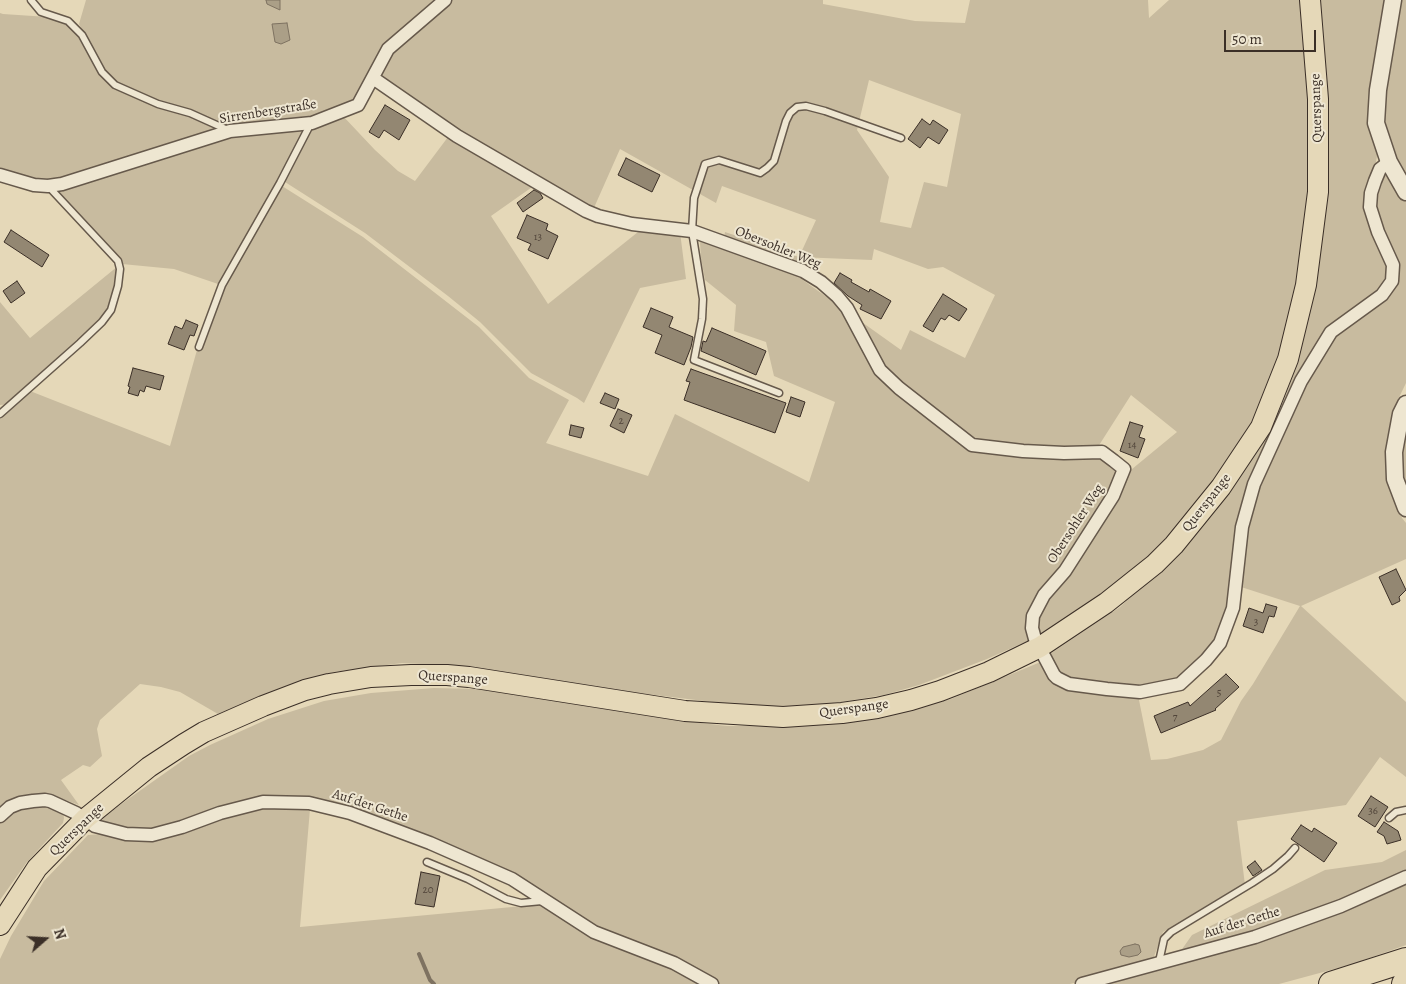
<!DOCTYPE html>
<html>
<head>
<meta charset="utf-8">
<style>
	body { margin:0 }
	#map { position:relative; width:1406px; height:984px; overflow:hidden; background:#e5d8b8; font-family:Alegreya,serif }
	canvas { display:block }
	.north { position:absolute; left:20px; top:914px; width:50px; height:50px; -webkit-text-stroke:4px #eee6d1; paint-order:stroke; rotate:71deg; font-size:14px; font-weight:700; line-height:20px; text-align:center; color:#3b2f27 }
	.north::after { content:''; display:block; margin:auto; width:18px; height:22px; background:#3b2f27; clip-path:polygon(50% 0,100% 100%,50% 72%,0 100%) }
	.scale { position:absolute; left:1224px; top:30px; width:92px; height:22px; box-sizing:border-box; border:2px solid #3b2f27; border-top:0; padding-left:6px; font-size:15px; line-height:18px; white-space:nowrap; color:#3b2f27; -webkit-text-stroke:4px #eee6d1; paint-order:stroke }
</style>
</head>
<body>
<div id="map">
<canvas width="1406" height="984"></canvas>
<div class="north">N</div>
<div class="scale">50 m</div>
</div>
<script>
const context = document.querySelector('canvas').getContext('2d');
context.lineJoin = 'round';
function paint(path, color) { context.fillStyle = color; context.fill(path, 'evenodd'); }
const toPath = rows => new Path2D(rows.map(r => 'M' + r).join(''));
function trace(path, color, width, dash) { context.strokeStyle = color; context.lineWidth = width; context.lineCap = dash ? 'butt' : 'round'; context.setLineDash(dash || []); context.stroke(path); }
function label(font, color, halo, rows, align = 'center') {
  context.font = font + ' Alegreya,serif'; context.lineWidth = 4; context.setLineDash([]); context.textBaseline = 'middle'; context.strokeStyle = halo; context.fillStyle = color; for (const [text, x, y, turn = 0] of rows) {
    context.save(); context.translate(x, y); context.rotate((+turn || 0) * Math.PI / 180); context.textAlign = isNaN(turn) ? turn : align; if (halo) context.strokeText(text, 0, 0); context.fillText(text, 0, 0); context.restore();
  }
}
const green = toPath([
	[86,0,443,0,386,47,356,105,314,120,229,127,158,102,115,83,103,70,79,24],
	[448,0,823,0,823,4,915,21,965,23,970,0,1148,0,1149,18,1169,0,1301,0,1314,146,1291,331,1251,425,1217,481,1169,542,1135,572,1041,635,1036,625,1037,617,1126,474,1177,432,1131,395,1096,450,1122,471,1097,516,1040,594,1032,639,987,659,919,685,884,695,841,702,803,707,737,705,581,686,459,666,402,663,334,672,286,686,218,714,180,692,161,687,140,684,100,720,97,729,102,756,90,767,83,765,61,780,79,805,51,795,0,811,0,417,30,391,170,446,197,350,200,349,223,285,282,186,363,237,479,327,529,378,569,400,546,443,648,476,675,414,809,482,835,402,774,376,766,342,734,331,736,305,705,280,701,258,700,242,723,244,725,232,799,257,816,220,722,186,716,203,620,149,593,210,530,171,521,172,375,77,389,53],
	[869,80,961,114,947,187,924,182,911,228,880,222,889,177,857,130],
	[874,249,928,269,943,267,995,295,965,358,910,330,901,350,793,273,799,257,872,260],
	[1320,0,1388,0,1378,150,1368,211,1388,263,1388,279,1380,292,1328,331,1250,485,1230,607,1218,640,1178,682,1139,688,1081,682,1055,674,1047,656,1120,607,1181,550,1296,362,1327,100],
	[1399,0,1406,0,1406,178,1389,148,1381,120],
	[0,13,3,14,48,17,70,25,78,33,101,74,114,88,158,107,190,115,225,130,57,181,34,181,0,169],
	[342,115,375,150,398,171,415,181,451,133,535,185,491,216,548,304,643,228,680,232,686,279,640,288,584,403,577,398,531,373,480,322,448,296,365,233,285,182,313,126],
	[307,126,221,285,174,269,122,264,54,188,231,134],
	[1384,163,1406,201,1406,383,1392,412,1386,451,1388,482,1402,518,1406,523,1406,559,1301,606,1406,702,1406,777,1380,757,1346,805,1237,821,1245,885,1163,932,1152,962,1070,984,718,984,596,929,513,876,352,810,265,799,153,831,127,830,100,820,124,802,189,756,210,745,268,719,324,701,371,693,434,688,478,689,559,699,676,720,727,726,808,726,872,719,951,699,1043,661,1050,677,1138,695,1151,760,1167,759,1203,750,1221,740,1241,701,1253,684,1300,606,1238,586,1244,528,1257,485,1292,406,1333,335,1394,282,1375,209],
	[118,266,117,285,109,308,101,320,10,404,0,405,0,302,30,338],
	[1406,423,1406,489,1402,478,1399,453],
	[33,804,50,805,63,813,64,818,63,823,27,862,0,900,0,822,13,810],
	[265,808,310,809,300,927,544,904,674,967,704,984,0,984,0,959,11,936,44,881,88,835,103,834,126,838],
	[1406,850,1406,945,1353,964,1279,984,1092,984,1173,962,1192,935,1325,870,1382,862]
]);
const water = toPath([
	[266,0,280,0,280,10,267,4,266,0],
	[287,23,290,40,281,44,275,42,272,24,287,23],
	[1135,944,1139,945,1141,952,1138,955,1129,957,1121,955,1120,951,1123,947,1135,944]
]);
const stream = toPath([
	[419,954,430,980,434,984]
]);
const building = toPath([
	[385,105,410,120,399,140,384,130,379,138,369,132,385,105],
	[922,119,930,125,933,120,948,130,939,144,928,137,920,148,908,139,922,119],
	[626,158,660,175,652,192,618,175,626,158],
	[534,190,540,193,543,198,523,212,517,203,534,190],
	[527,215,548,224,546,230,558,236,548,259,528,250,531,244,517,238,527,215],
	[11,230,49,255,42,267,4,242,11,230],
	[840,273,852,280,851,282,869,292,870,289,891,301,881,319,860,309,862,305,848,296,834,283,840,273],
	[17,281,25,293,11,303,3,291,17,281],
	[943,294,967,309,959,321,949,315,945,320,941,318,933,332,923,326,943,294],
	[651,308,673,317,669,327,693,337,691,347,684,365,655,353,662,335,643,327,651,308],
	[186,320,198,325,194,336,190,335,184,350,168,344,175,326,182,329,186,320],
	[712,328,766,351,756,375,701,351,703,341,706,342,712,328],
	[133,368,164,376,160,390,146,386,144,392,140,390,138,396,128,393,130,387,128,386,133,368],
	[691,369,786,403,775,433,684,400,690,382,686,381,691,369],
	[605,393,619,399,615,409,600,403,605,393],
	[791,397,805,402,800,417,786,412,791,397],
	[618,409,632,415,624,433,610,426,618,409],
	[1130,422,1143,426,1139,437,1145,439,1138,458,1120,451,1130,422],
	[571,425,584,428,581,438,569,435,571,425],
	[1396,569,1406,590,1399,597,1400,601,1392,605,1379,577,1396,569],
	[1266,604,1277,607,1274,617,1269,616,1263,633,1243,626,1249,608,1263,613,1266,604],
	[1226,674,1239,687,1215,709,1216,710,1161,733,1154,716,1188,702,1190,706,1226,674],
	[1371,796,1388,807,1375,827,1358,816,1371,796],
	[1384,822,1398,831,1401,840,1387,844,1384,836,1377,832,1384,822],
	[1301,825,1312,832,1314,828,1337,843,1324,862,1291,839,1301,825],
	[1255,861,1262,870,1253,876,1247,867,1255,861],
	[421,872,440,876,434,907,415,904,421,872]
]);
const service = toPath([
	[31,0,41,12,68,21,82,35,102,72,115,85,158,104,190,113,230,131],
	[199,347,222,285,280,183,311,123],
	[779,393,694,360,702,319,703,299,692,231,694,198,705,164,719,160,760,173,767,168,774,161,786,121,790,113,797,107,806,106,825,111,901,138],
	[0,414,80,343,102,322,111,310,118,286,120,269,118,261,49,187],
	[1389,818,1396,812,1406,810],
	[427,862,468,879,506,899,521,903,542,901],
	[1159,962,1164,939,1171,932,1252,883,1273,869,1288,856,1295,848]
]);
const minor = toPath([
	[373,78,457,136,586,211,598,216,632,224,692,231,803,271,821,282,837,296,847,308,880,370,899,388,972,445,1023,451,1064,453,1102,452,1114,461,1124,469,1113,496,1065,571,1044,595,1033,616,1032,628,1035,639,1054,675,1057,678,1069,684,1107,689,1140,692,1180,684,1206,660,1220,643,1233,608,1242,527,1254,484,1301,381,1331,332,1382,295,1392,281,1393,265,1378,232,1370,207,1371,193,1375,181,1380,169,1389,162],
	[0,175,34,185,48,186,62,184,230,131,312,123,358,105,388,49,445,0],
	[0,816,10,807,20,803,33,801,45,800,50,801,76,813,95,826,126,834,152,835,182,827,220,813,263,802,309,803,350,813,430,843,512,879,594,932,674,963,712,984],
	[1082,984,1255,937,1341,906,1406,877]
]);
const tertiary = toPath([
	[1393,0,1378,90,1376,123,1389,162,1406,192],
	[1406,404,1401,414,1394,452,1395,479,1406,508]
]);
const primary = toPath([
	[0,925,37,868,85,819,149,767,184,744,204,732,263,706,305,690,329,684,371,677,411,675,447,675,469,677,685,711,783,717,842,713,877,708,911,700,940,691,989,672,1040,647,1106,603,1155,564,1174,545,1221,487,1261,427,1288,359,1306,285,1318,192,1318,99,1310,0]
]);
const motorway = toPath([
	[1331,984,1406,960],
	[1404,984,1406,983]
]);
const numberNames = [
	["13",538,237],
	["2",621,421],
	["14",1132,445],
	["3",1256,622],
	["5",1219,693],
	["7",1175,717],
	["36",1373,811],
	["20",428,890]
];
const streetNames = [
	["Querspange",1317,108,-92],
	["Sirrenbergstraße",268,112,-9],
	["Obersohler Weg",778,248,22],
	["Querspange",1207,503,-52],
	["Obersohler Weg",1076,524,-57],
	["Querspange",453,678,4],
	["Querspange",854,709,-8],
	["Auf der Gethe",370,806,18],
	["Querspange",77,830,-44],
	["Auf der Gethe",1242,923,-17]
];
paint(green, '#c8bb9f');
paint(water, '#ab9f87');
trace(water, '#7e7261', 1);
trace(stream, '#7e7261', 4);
paint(building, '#938772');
trace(building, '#3b2f27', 1);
trace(service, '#66594b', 9);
trace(minor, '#66594b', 15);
trace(tertiary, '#66594b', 19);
trace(primary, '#3b2f27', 22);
trace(motorway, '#3b2f27', 26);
trace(service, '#eee6d1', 6);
trace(minor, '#eee6d1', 12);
trace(tertiary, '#eee6d1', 16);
trace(primary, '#e5d8b8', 20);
trace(motorway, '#e5d8b8', 24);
label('11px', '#51453a', null, numberNames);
label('14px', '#3b2f27', '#eee6d1', streetNames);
</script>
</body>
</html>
